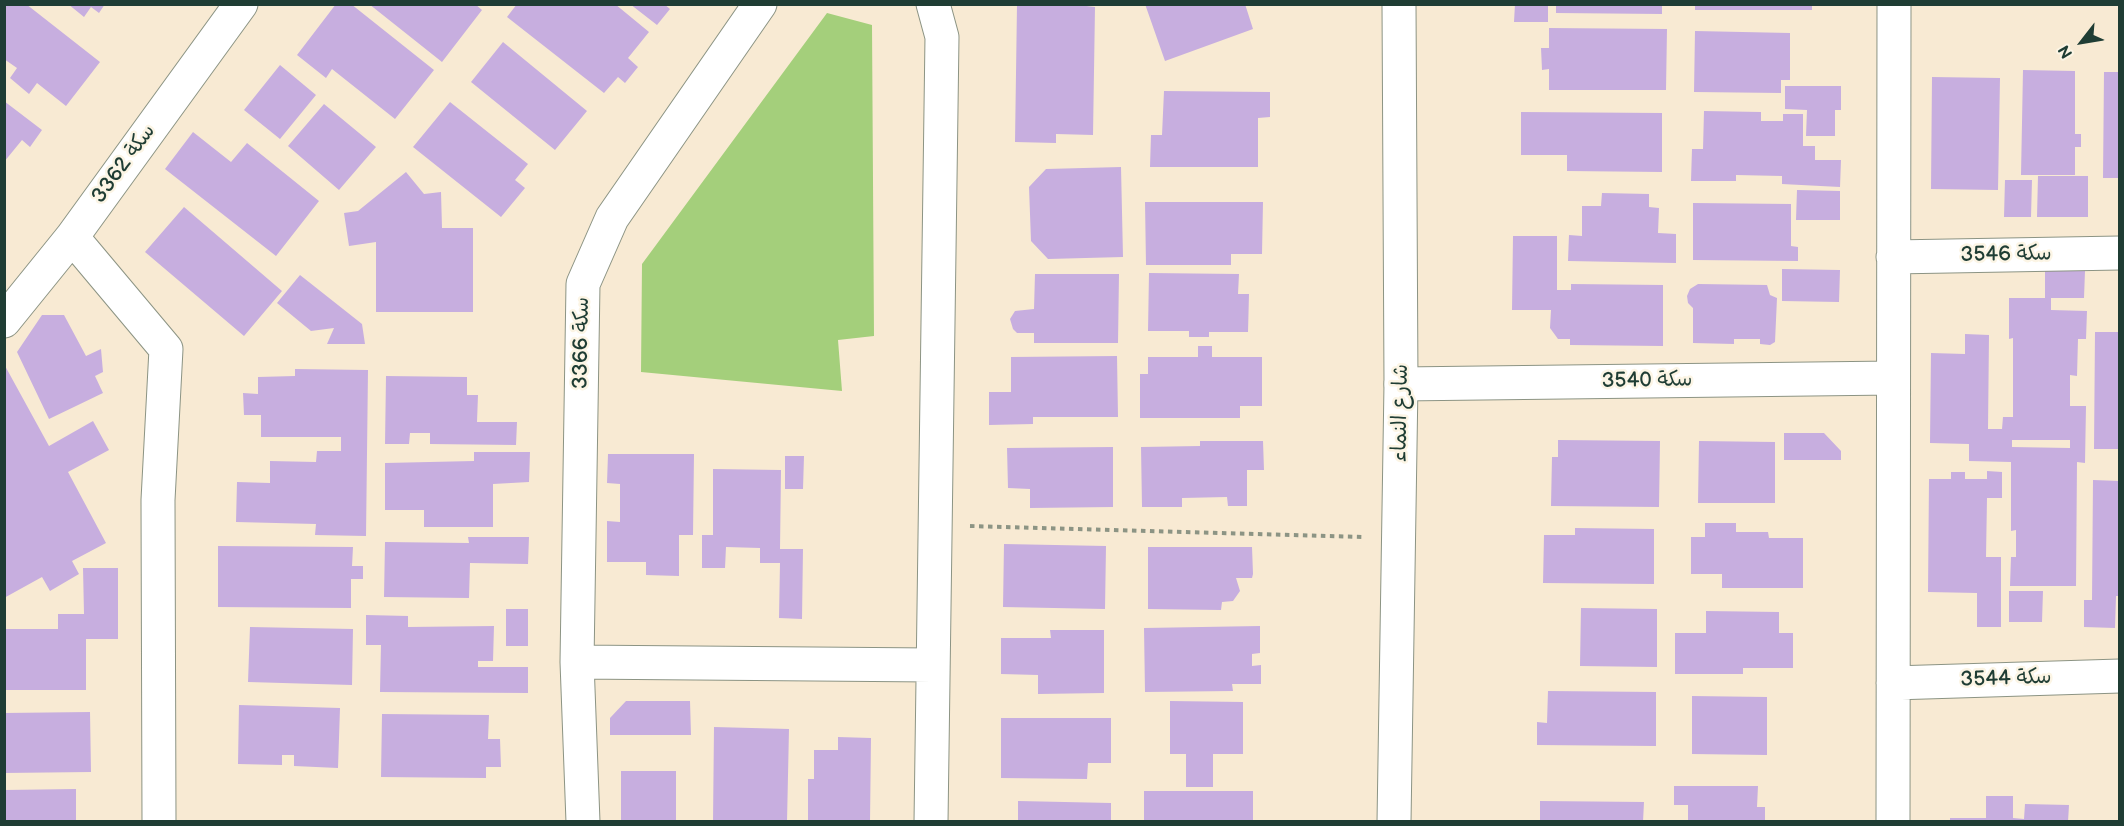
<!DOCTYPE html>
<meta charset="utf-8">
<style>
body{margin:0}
#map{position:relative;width:2124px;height:826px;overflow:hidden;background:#f8ead3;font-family:"Balsamiq Sans",sans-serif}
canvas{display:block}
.frame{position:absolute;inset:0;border:6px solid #1f3d34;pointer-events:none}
.north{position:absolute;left:2052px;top:12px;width:60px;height:60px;-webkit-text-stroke:4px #fcf5e5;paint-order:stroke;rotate:239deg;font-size:16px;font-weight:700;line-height:24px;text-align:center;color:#1f3d34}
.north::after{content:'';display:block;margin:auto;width:21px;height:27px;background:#1f3d34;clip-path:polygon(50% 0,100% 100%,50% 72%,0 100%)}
</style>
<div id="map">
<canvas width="2124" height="826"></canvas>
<div class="frame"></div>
<div class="north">N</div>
</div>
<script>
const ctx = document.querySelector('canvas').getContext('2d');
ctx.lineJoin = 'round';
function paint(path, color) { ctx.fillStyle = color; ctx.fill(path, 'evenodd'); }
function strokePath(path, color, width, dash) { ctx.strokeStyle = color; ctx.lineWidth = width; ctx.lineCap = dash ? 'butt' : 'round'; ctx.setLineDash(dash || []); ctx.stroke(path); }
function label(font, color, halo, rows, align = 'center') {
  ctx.font = font + ' "Balsamiq Sans","Playpen Sans Arabic",sans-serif'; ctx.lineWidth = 5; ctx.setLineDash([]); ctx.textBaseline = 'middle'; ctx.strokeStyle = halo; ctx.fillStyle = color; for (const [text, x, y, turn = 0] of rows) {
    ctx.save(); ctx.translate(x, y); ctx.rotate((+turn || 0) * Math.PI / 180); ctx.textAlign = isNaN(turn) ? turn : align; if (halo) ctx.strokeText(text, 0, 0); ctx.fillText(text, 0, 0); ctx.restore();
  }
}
const green = new Path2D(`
 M827 13 872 25 874 336 838 340 842 391 641 372 642 264Z`);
const building = new Path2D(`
 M4 4H26L100 62 66 106 37 83 29 94 10 78 17 68 4 59Z
 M68 4H105L99 13 91 7 84 17Z
 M336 4H351L434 70 395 119 332 69 326 78 297 55Z
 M369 4H475L482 10 442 62Z
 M517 4H615L649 32 628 58 638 67 625 83 618 77 604 93 507 17Z
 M630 4H664L670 9 657 25Z
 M1069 4 1095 7 1093 135 1056 134V143L1015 142 1017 5Z
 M1145 4H1245L1253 29 1165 61Z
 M1515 4H1548V22H1514Z
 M1556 4H1662V14L1556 13Z
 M1695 4H1812V10H1695Z
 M1549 28 1667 29 1666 90H1549V69L1542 70 1541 48H1549Z
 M1695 31 1790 33V80H1781V93L1694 92Z
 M503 42 587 111 555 150 471 82Z
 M280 65 316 95 280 139 244 110Z
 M2023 70 2075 71V134H2081V147H2075V175H2021Z
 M2104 72H2120V178H2103Z
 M1932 77 2000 78 1998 190 1931 189Z
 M1785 86H1841V110H1835V136H1806L1807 110 1785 109Z
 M1164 91 1270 92V117L1258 118V167H1150L1151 135H1162Z
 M4 101 42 130 30 147 22 140 4 162Z
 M450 102 528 164 515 180 525 188 501 217 413 147Z
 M324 104 376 147 339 190 288 146Z
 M1704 111 1761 112V121H1783V114H1803V146H1815V160H1841L1840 187 1782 184V176L1736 175V181H1691L1692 149H1703Z
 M1521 112 1662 113V172L1567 171V155H1521Z
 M193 132 231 162 247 143 319 201 276 256 165 169Z
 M1121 167 1123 257 1048 259 1031 241 1029 187 1046 169Z
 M406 172 424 194 441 192 442 228H473V312H376V242L349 246 344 213 358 211Z
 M2038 176H2088V217H2037Z
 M2005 180H2032L2031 217H2004Z
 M1797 190 1840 191V220H1796Z
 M1602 193 1649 194V207L1659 208 1658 233 1676 234V263L1568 261 1569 235 1582 236V206H1601Z
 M1145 202H1263L1262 254H1231V265H1146Z
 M1693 203 1791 204V246L1798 247V261L1693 260Z
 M184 207 282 291 244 336 145 252Z
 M1513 236H1557V290H1571V284L1663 285V346L1570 345V339H1558L1550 328 1551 310H1512Z
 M1782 269 1840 270 1839 302 1782 301Z
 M2045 271H2085L2084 298H2051V310L2087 311 2086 339H2078L2077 376 2070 375V406H2086L2085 463 2077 462 2076 586H2010L2011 557H2016V530L2011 531V462L1969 461V444L1930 443 1931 353 1965 354V334L1989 335 1988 429H2002L2003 417H2013V338L2009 339V298H2045ZM2012 440H2070V448L2012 447Z
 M1149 273 1239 274 1238 294H1249L1248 332H1209V337H1189V331H1148Z
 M1035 274H1119L1118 343H1034V333H1017L1013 329 1010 319 1015 311 1034 309Z
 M300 275 362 324 365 344H327L334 328 311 331 277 303Z
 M1698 284 1767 285 1770 295 1777 298 1775 342 1770 345 1760 344V339H1734V344L1693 343V308L1688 303 1687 296 1690 289Z
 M42 315H64L86 356 101 349 103 372 95 376 103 393 49 419 17 352Z
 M2095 332H2120V449H2094Z
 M1198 346H1212V357H1262V406H1240V418H1140V374H1148V357H1198Z
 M1117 356 1118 417H1033V424L989 425V392H1011V357Z
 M4 364 49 446 93 421 109 450 68 472 106 543 72 561 79 574 50 591 42 577 4 598Z
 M295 369 368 370 366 536 315 535 316 524 236 522 237 482 270 483V461L316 462 317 451H341V437H261V415H244L243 393 258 394V377L295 376Z
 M386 376 467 377V395H478L477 422H517L516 445 430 444V433H410L409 444H385Z
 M1784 433H1824L1841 451V460H1784Z
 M1558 440 1660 441 1659 507 1551 506 1552 457H1558Z
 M1200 441H1263L1264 470H1247V506H1228L1227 497 1182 498V507H1142L1141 447 1200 446Z
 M1699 441 1775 442V503H1698Z
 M1113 447V507L1030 508V489L1008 488 1007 448Z
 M474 452H530L529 482 493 484V527H424V510H385V463L474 461Z
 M608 454H694L693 535H679V576L646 575V562H607V521L620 522V484L607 483Z
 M785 456H804L803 489H785Z
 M713 469 781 470 780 549H803L802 619 779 618 780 563H760V548L726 547 725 568H702V535H713Z
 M1987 471 2002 472V498H1987L1986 557H2001V627H1977V593L1928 592 1929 479H1951V472H1965V479H1987Z
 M2093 480 2120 481V596H2116L2115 628 2084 627V600H2092Z
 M1705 523H1736V532H1768L1769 538H1803V588H1722V574H1691V537H1705Z
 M1575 528 1654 529V584L1543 583 1544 535H1575Z
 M468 537H529L528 564 470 563 469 598 384 597 385 542 469 543Z
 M1004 544 1106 546 1105 609 1003 607Z
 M218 546 353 547 352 566H363V579H351V608L218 607Z
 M1148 547H1252L1253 574 1252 578H1236L1240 591 1233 601 1222 602 1221 610 1148 609Z
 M83 568H118V639H86V690H4V629H58V614H84Z
 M2009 591H2043L2042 622H2009Z
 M1581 608 1657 609V667L1580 666Z
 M506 609H528V646H506Z
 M1706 611 1779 612V633H1793V668H1743V674H1675V633H1706Z
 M366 615 408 616V627L494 626 493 661H478V667H528V693L380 692 381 645H366Z
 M1260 626V653L1252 654V666L1261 665V684H1232L1233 691 1145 692 1144 628Z
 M250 627 353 629 352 685 248 682Z
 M1050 630H1104V693L1038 694V675L1001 674V638H1051Z
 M1548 691 1656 692V746L1537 745V722L1547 723Z
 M1692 696 1767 697V755L1692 754Z
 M626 701H690L691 735H610V718Z
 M1170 701 1243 702V754H1213V787H1186V754H1170Z
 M239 705 340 708 338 768 294 766V755H282V765L238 764Z
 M90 712 91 772 4 773V713Z
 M382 714 489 715 488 739H500L501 767H486V778L381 777Z
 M1001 718H1111V763H1088L1087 779 1001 778Z
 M714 727 789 729 787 822H713Z
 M838 737 871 738 870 822H808V779H814V750H838Z
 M621 771H676V822H621Z
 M1674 786H1758L1757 807H1765V822H1688V805H1674Z
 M76 789V822H4V790Z
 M1144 791H1253V820L1144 822Z
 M1986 796H2013V818L2024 819 2025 804 2069 805 2068 822H1950V818H1986Z
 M1018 801 1111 803V822H1018Z
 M1540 801 1644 802 1643 822H1540Z`);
const path = new Path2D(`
 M970 526 1365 537`);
const street = new Path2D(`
 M72 237 166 349 158 500 159 822
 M1893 257 2120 253
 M4 321 72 237 241 4
 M1401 384 1893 378
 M577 662 932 665
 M1893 683 2120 676
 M583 822 577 662 583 284 612 218 760 4
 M931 822 942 37 933 4
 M1893 822 1894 4`);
const secondary = new Path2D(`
 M1394 822 1401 384 1399 4`);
const streetNames = [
 ["سكة 3362",124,164,-54],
 ["سكة 3546",2006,255,-1],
 ["سكة 3366",582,343,-89],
 ["سكة 3540",1647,381,-1],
 ["شارع النماء",1401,413,-89],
 ["سكة 3544",2006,679,-2]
];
paint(green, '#a4cf7b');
paint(building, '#c7aedf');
strokePath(street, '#8c9484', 35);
strokePath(secondary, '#8c9484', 35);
strokePath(path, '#8c9484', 4, [4.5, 4.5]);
strokePath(street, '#fff', 33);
strokePath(secondary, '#fff', 33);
label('21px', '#1f3d34', '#fcf5e5', streetNames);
</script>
